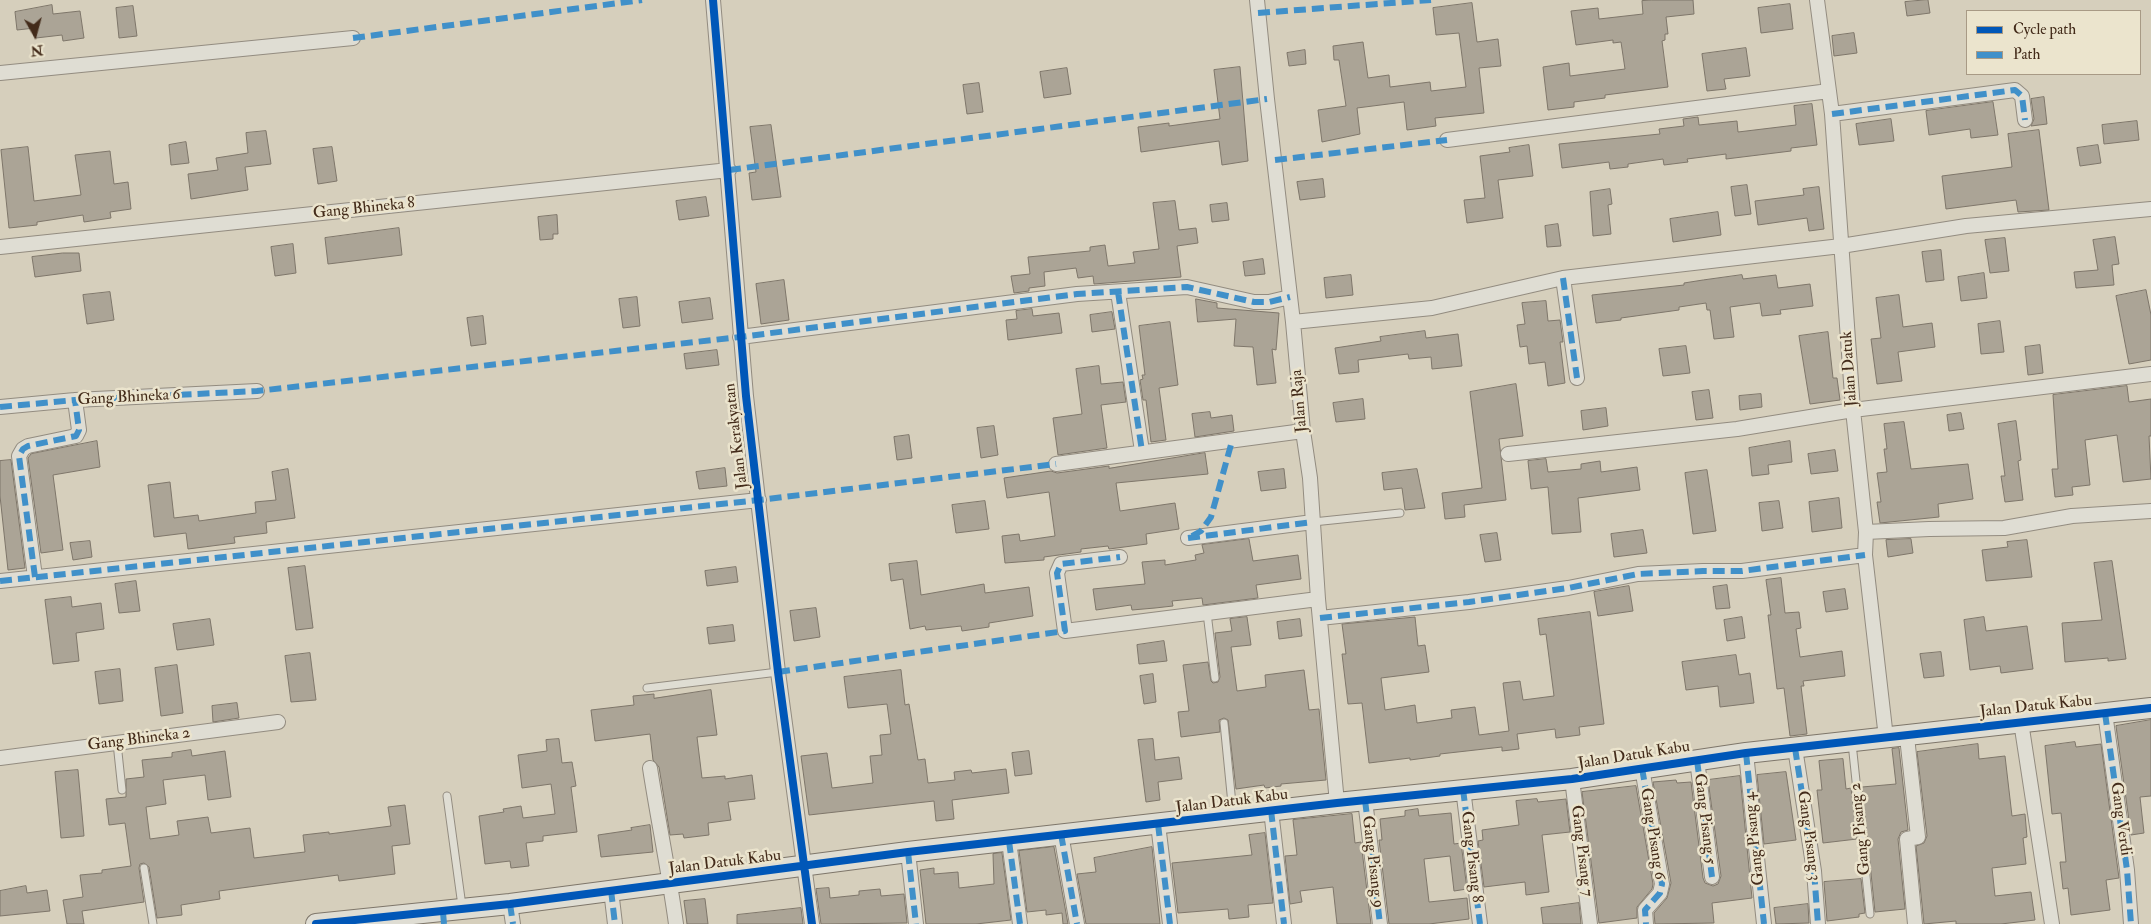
<!DOCTYPE html>
<style>
body{margin:0}
#map{position:relative;width:2151px;height:924px;overflow:hidden;background:#d6cfbc;font-family:"IM FELL Double Pica",serif}
canvas{display:block}
.legend{position:absolute;left:1966px;top:10px;width:175px;height:65px;box-sizing:border-box;background:#ebe4cd;border:1px solid #a89a85;margin:0;padding:6px 9px;list-style:none;font-size:15px;color:#432b1a}
.legend li{display:flex;align-items:center;gap:10px;height:25px}
.legend b{width:25px;border:1px solid #a89a85}
.north{position:absolute;left:10px;top:10px;width:50px;height:50px;-webkit-text-stroke:4px #ebe4cd;paint-order:stroke;rotate:173deg;font-size:14px;font-weight:700;line-height:20px;text-align:center;color:#432b1a}
.north::after{content:'';display:block;margin:auto;width:18px;height:22px;background:#432b1a;clip-path:polygon(50% 0,100% 100%,50% 72%,0 100%)}
</style>
<div id="map">
<canvas width="2151" height="924"></canvas>
<ul class="legend">
<li><b style="height:6px;background:#0057b8"></b>Cycle path</li>
<li><b style="height:6px;background:#4090c9"></b>Path</li>
</ul>
<div class="north">N</div>
</div>
<script>
const ctx = document.querySelector('canvas').getContext('2d');
ctx.lineJoin = 'round';
function paint(path, color) { ctx.fillStyle = color; ctx.fill(path, 'evenodd'); }
function strokePath(path, color, width, dash) { ctx.strokeStyle = color; ctx.lineWidth = width; ctx.lineCap = dash ? 'butt' : 'round'; ctx.setLineDash(dash || []); ctx.stroke(path); }
function label(font, color, halo, rows, align = 'center') {
  ctx.font = font + ' "IM FELL Double Pica",serif'; ctx.lineWidth = 5; ctx.setLineDash([]); ctx.textBaseline = 'middle'; ctx.strokeStyle = halo; ctx.fillStyle = color; for (const [text, x, y, turn = 0] of rows) {
    ctx.save(); ctx.translate(x, y); ctx.rotate((+turn || 0) * Math.PI / 180); ctx.textAlign = isNaN(turn) ? turn : align; if (halo) ctx.strokeText(text, 0, 0); ctx.fillText(text, 0, 0); ctx.restore();
  }
}
const building = new Path2D(`
 M1652 0H1693L1694 14 1666 17 1668 34H1665V40L1662 41 1668 87 1605 95V98L1574 102V107L1548 110 1543 67 1569 63 1570 76 1625 69 1621 42 1613 43V40L1576 45 1571 11 1598 8 1599 19 1643 14 1642 1Z
 M1928 0 1930 13 1907 16 1905 2Z
 M1472 3 1477 42 1498 39 1501 66 1479 68 1484 113 1435 118 1436 126 1407 130 1404 102 1357 108 1360 134 1322 142 1318 110 1346 106 1339 60H1334L1333 46 1363 42 1368 78 1389 75 1390 87 1430 82 1431 91 1466 87 1459 33 1436 35 1433 8Z
 M1790 4 1793 29 1761 33 1758 8Z
 M52 5 53 14 80 11 84 38 63 41 62 35 36 38 35 28 17 30 15 12Z
 M133 6 137 36 119 38 116 8Z
 M1854 33 1857 53 1834 56 1832 36Z
 M1746 48 1750 76 1724 79 1726 89 1707 91 1702 54Z
 M1305 50 1306 64 1289 66 1287 53Z
 M1240 67 1248 161 1222 165 1219 141 1141 152 1138 127 1169 123V126L1220 119 1214 70Z
 M1067 68 1071 94 1044 98 1040 72Z
 M979 83 983 112 967 114 963 85Z
 M2044 97 2047 124 2031 126 2034 119 2031 99Z
 M1993 102 1998 135 1971 138 1970 129 1929 135 1926 111Z
 M1812 104 1817 145 1791 148V151L1726 159V154L1687 159 1688 162 1664 165 1663 159 1628 164V167L1610 169 1609 162 1562 168 1559 144 1660 134 1659 129 1684 126 1683 119 1698 117 1699 125 1737 121 1738 132 1796 125 1794 106Z
 M1891 119 1894 141 1859 145 1856 124Z
 M2137 121 2139 140 2104 144 2102 125Z
 M771 125 781 197 752 200 749 173 756 172 750 127Z
 M2039 130 2049 210 2018 212 2016 200 1946 209 1942 176 2012 167 2008 134Z
 M266 131 271 164 245 167 248 190 191 199 188 174 218 170 216 158 248 153 246 133Z
 M186 142 189 163 171 165 169 145Z
 M1529 145 1533 176 1498 180 1503 218 1467 223 1464 200 1485 198 1480 156 1510 152 1509 148Z
 M2098 145 2101 163 2080 166 2077 148Z
 M28 147 34 201 81 195 75 155 110 151 114 184 128 182 131 209 110 212 111 218 84 222 83 215 37 222V225L9 228 1 150Z
 M332 147 337 181 318 184 313 149Z
 M1323 179 1325 197 1300 200 1297 182Z
 M1747 185 1751 214 1735 216 1731 187Z
 M1819 187 1824 229 1809 231 1807 218 1758 225 1755 201 1804 195 1803 189Z
 M1610 189 1612 204 1608 205 1611 234 1593 236 1590 192Z
 M706 197 709 216 679 220 676 201Z
 M1175 201 1179 230 1196 228 1198 243 1177 246 1181 277 1094 284 1093 276 1078 278 1076 268 1044 272 1045 286 1029 288V291L1014 293 1011 276 1030 274 1028 257 1090 251V247L1105 245 1108 266 1135 263 1133 252 1159 249 1153 203Z
 M1227 203 1229 220 1212 222 1210 205Z
 M1718 212 1721 235 1673 242 1670 219Z
 M557 215 558 234H553V239L540 240 538 217Z
 M1558 224 1561 246 1547 247 1545 226Z
 M399 228 402 255 328 264 325 238Z
 M2115 237 2119 264 2112 265 2114 285 2076 288 2074 272 2098 270 2093 240Z
 M2005 238 2009 271 1990 273 1985 240Z
 M293 244 296 273 275 276 271 247Z
 M1941 250 1944 280 1926 282 1922 252Z
 M63 253H79L81 271 35 277 32 257Z
 M1263 259 1265 274 1245 276 1243 262Z
 M1984 273 1987 298 1961 301 1958 277Z
 M1351 275 1353 295 1326 298 1324 278Z
 M1742 275 1743 279 1776 275 1778 288 1810 284 1813 306 1780 310 1781 314 1762 316 1760 303 1730 307 1734 337 1714 339 1710 310H1707L1706 303 1679 307V310L1621 318V320L1596 323 1592 295 1684 285V283L1703 280Z
 M784 280 789 320 761 324 756 284Z
 M2146 290 2151 315V360L2129 364 2116 296Z
 M110 292 114 320 87 324 83 295Z
 M1899 295 1903 327 1932 323 1935 347 1898 352 1902 381 1877 384 1871 339 1881 338 1876 298Z
 M637 297 640 326 623 328 619 299Z
 M710 298 713 319 682 323 679 302Z
 M1196 299 1217 303V308L1279 313 1276 350 1272 349 1276 383 1257 385 1253 347 1234 346 1236 319 1198 322Z
 M1546 301 1548 321 1560 320 1563 342H1560L1565 383 1548 386 1545 362 1529 364 1527 346 1520 347 1517 325 1525 324 1522 303Z
 M1032 309 1033 316 1059 313 1062 333 1008 340 1006 320 1017 319 1016 311Z
 M1112 312 1115 329 1092 332 1090 315Z
 M483 316 486 344 471 346 467 318Z
 M2000 321 2004 352 1981 354 1978 324Z
 M1170 322 1178 385 1159 388 1166 440 1151 442 1146 400H1143L1140 380 1143 379 1142 375H1145L1139 326Z
 M1425 331 1426 338 1458 334 1462 366 1432 369 1431 357 1409 359 1408 354 1358 360 1359 372 1339 374 1335 348 1381 341 1380 337Z
 M1828 332 1833 378H1837L1840 400 1810 404 1799 336Z
 M2040 345 2043 373 2028 375 2025 347Z
 M1686 346 1690 373 1663 376 1659 349Z
 M717 350 719 365 686 369 684 354Z
 M1099 366 1101 384 1123 382 1126 402 1101 405 1107 448 1058 455 1053 418 1082 414 1076 369Z
 M1516 384 1523 436 1499 439 1506 500 1464 505 1465 517 1445 519 1442 493 1482 488 1470 392Z
 M2127 386 2129 402 2151 399V436H2149L2151 479 2123 482 2117 435 2085 440 2090 485 2072 487 2073 495 2055 497 2052 469H2058L2053 395Z
 M1709 390 1713 418 1696 420 1692 392Z
 M1761 394 1762 407 1740 410 1739 396Z
 M1363 399 1365 419 1336 422 1333 403Z
 M1606 408 1608 426 1583 430 1581 411Z
 M1210 412 1211 418 1232 415 1234 431 1195 437 1192 414Z
 M1961 413 1964 429 1949 431 1947 415Z
 M2016 421 2021 460 2018 461 2023 500 2005 502 2001 476H2005L1998 424Z
 M1904 422 1911 469 1968 464 1973 499 1938 504 1939 517 1880 523 1877 502H1881L1877 473 1887 472 1884 449H1887L1884 424Z
 M994 426 998 455 981 458 977 428Z
 M909 435 912 458 897 460 894 437Z
 M97 441 100 467 53 475 63 550 41 553 28 458 31 454Z
 M1790 441 1792 462 1768 465 1769 474 1752 476 1749 448Z
 M1835 450 1838 471 1811 474 1808 454Z
 M1205 453 1208 474 1116 483 1120 511 1175 503 1179 529 1146 534 1147 544 1109 549 1108 546 1081 549V552L1044 557V560L1005 563 1002 536 1019 534 1020 541 1055 536 1049 492 1007 498 1004 478 1051 471 1057 473 1109 466V468Z
 M1546 459 1548 472 1581 469V464L1600 461 1601 472 1637 467 1640 490 1578 498 1581 532 1552 534 1548 487 1531 489 1528 461Z
 M11 460 25 568 8 570 0 496V461Z
 M725 468 727 486 699 489 696 472Z
 M288 469 295 518 266 522 267 533 234 537 235 543 188 549 186 533 154 537 148 485 170 482 174 518 198 515 199 521 256 513 255 502 276 500 272 472Z
 M1284 469 1286 488 1261 491 1258 472Z
 M1417 469 1425 508 1405 510 1402 488 1384 490 1382 473Z
 M1707 470 1716 531 1693 534 1685 473Z
 M1839 498 1842 528 1812 532 1809 502Z
 M985 501 989 529 956 533 952 505Z
 M1779 501 1783 528 1762 531 1759 503Z
 M1643 530 1647 553 1614 557 1611 534Z
 M1497 533 1501 560 1485 562 1480 535Z
 M1249 539 1253 561 1298 555 1301 579 1256 585 1258 598 1203 605 1202 598 1172 601 1173 606 1155 608 1132 610 1131 605 1096 610 1093 589 1145 584 1142 562 1165 560V565L1196 560 1195 555 1204 553 1202 545Z
 M1911 539 1913 553 1888 557 1886 540Z
 M2027 540 2032 577 1986 581 1982 550 2008 547 2007 542Z
 M90 541 92 557 73 560 70 543Z
 M917 561 921 595 984 584 985 593 1029 587 1033 616 989 623V627L962 631 961 626 926 630 925 626 910 629 903 579 891 581 889 564Z
 M2112 561 2126 659 2108 661V658L2065 662 2062 623 2102 620 2094 563Z
 M305 566 313 628 296 630 288 568Z
 M736 567 738 582 707 586 705 571Z
 M1781 578 1785 613 1799 612 1801 628 1796 629 1800 657 1842 651 1845 676 1803 681 1804 686H1801L1807 734 1790 736 1784 688 1777 689 1768 615H1771L1766 580Z
 M136 581 140 611 119 613 115 584Z
 M1727 585 1730 608 1716 609 1713 587Z
 M1629 586 1633 611 1598 616 1594 592Z
 M1845 589 1848 609 1826 612 1823 592Z
 M71 597 72 607 101 603 104 629 76 633 79 661 53 664 45 600Z
 M816 608 820 637 794 641 790 611Z
 M1590 612 1604 724 1579 727 1580 735 1556 738 1555 729 1517 734 1519 749 1502 751V747L1440 754V756L1410 760V758L1369 763 1362 703 1348 704 1342 654H1346L1342 624 1415 617 1418 646 1425 645 1429 672 1381 678 1385 710 1415 705 1417 723 1452 718 1451 710 1475 707 1479 735 1509 731 1503 683 1520 681 1523 700 1554 696 1546 634 1540 635 1538 619Z
 M1247 617 1251 645 1231 647 1237 691 1266 687 1265 675 1304 670 1309 710 1319 709 1326 780 1281 784V786L1265 788 1264 785 1236 789 1228 720 1224 718 1219 720 1220 732 1181 737 1178 712 1189 711 1183 665 1208 662 1211 681 1213 683 1218 682 1220 677 1215 633 1232 631 1230 619Z
 M1742 617 1745 638 1727 641 1724 620Z
 M1984 617 1986 631 2027 626 2033 669 2001 673 2000 666 1970 670 1964 620Z
 M210 619 214 645 177 650 173 624Z
 M1300 619 1302 636 1279 639 1277 622Z
 M733 625 735 641 709 644 707 628Z
 M1164 641 1167 661 1139 664 1137 645Z
 M1941 652 1944 676 1924 678 1920 654Z
 M310 653 316 700 291 702 285 656Z
 M1736 655 1739 675 1750 673 1754 703 1720 707 1718 686 1686 690 1682 662Z
 M177 665 183 713 161 716 155 668Z
 M120 669 123 701 99 704 95 672Z
 M901 670 905 705 909 704 918 760 925 759 928 783 955 780 954 772 971 770 972 773 1006 769 1009 793 952 800 954 819 936 821 934 801 809 815 801 756 827 753 832 788 873 783 870 756 882 755 880 735 891 734 887 704 848 708 844 677Z
 M1153 674 1156 702 1144 704 1140 676Z
 M711 690 717 735 697 737 702 778 725 776V779L752 775 755 799 728 802 731 820 708 823 709 835 684 838 683 834 670 835 659 767 653 760 650 734 595 741 591 710 634 705 633 696 654 694V698Z
 M237 703 239 718 213 722 212 706Z
 M2151 720V796L2140 797 2144 833 2131 835 2116 726Z
 M559 739 562 763 572 762 576 786 571 787 577 832 543 836V841L526 843 529 866 511 868 510 861 485 864 479 816 504 812 503 809 521 806 523 818 555 814 551 784 522 788 518 755 547 751 546 740Z
 M1153 739 1155 760 1179 757 1182 779 1158 782 1160 800 1146 802 1138 740Z
 M2075 742 2076 747 2101 744 2119 878 2106 880 2110 910 2071 915 2068 888 2063 889 2060 862H2066L2061 813 2052 814 2045 746Z
 M1978 744 1979 759 2005 756 2012 816 2025 814 2027 837 2023 838 2026 864 1992 868 1995 896 2031 892 2035 920 2001 924H1956V921L1924 924 1916 846 1924 843 1927 836 1917 752Z
 M1899 748 1908 830 1901 832 1898 839 1905 909 1875 912 1862 787 1896 784 1892 749Z
 M191 750 192 756 225 751 231 797 208 800 205 775 163 780 166 804 146 807 150 839 179 835 177 821 208 817 211 833 250 828 254 858 305 852 303 835 329 832V834L391 826 388 807 405 805 410 844 392 846 395 874 339 881 338 875 219 891 220 899 181 905 182 915 157 918 149 867 144 863 140 864 139 868 144 902 82 911 84 924H67L63 900 83 897 80 875 102 873V870L131 866 125 823 109 825 106 799 126 797V779L144 777 142 760 172 757V753Z
 M1029 751 1032 774 1015 776 1012 753Z
 M1843 759 1846 789 1851 788 1857 839 1823 843 1817 790H1822L1819 761Z
 M78 770 84 836 61 838 55 772Z
 M1786 772 1796 840 1764 844 1757 775Z
 M1740 776 1752 898 1712 903 1714 923 1655 924 1654 913 1667 898 1671 883 1653 782 1676 780 1677 783 1691 782 1703 878 1705 883 1713 886 1718 884 1721 876 1708 780Z
 M1636 786 1653 884 1652 889 1637 907V918L1599 923 1582 792Z
 M1537 799 1538 802 1566 799 1570 832 1542 835 1549 892 1526 895 1525 882 1484 887 1478 841 1483 840 1482 830 1519 825 1516 801Z
 M1418 809 1419 816 1451 813 1454 844 1461 843 1467 889 1454 891 1450 856 1424 859 1429 902 1467 898 1469 919 1429 924H1389L1379 840H1382L1380 819 1405 816V811Z
 M1352 814 1355 843 1361 842 1371 924H1337L1333 887 1300 891 1302 902 1290 904 1285 856 1297 855 1293 820Z
 M650 825 653 852 601 857 598 835 632 830 631 828Z
 M1265 833 1273 903 1248 905 1249 917 1229 919 1228 909 1178 913 1172 863 1252 855 1249 835Z
 M1054 847 1068 924H1063L1062 913 1046 915V910L1027 912 1019 851Z
 M1152 847 1160 924H1086L1077 874 1096 872 1094 858Z
 M1002 853 1011 920 976 924H926L920 870 934 868V874L958 872 959 888 994 884 993 854Z
 M1861 879 1865 913 1859 914V917L1827 921 1824 882Z
 M26 886 27 893 47 890 50 911 0 916V891Z
 M829 888 830 898 859 895V891L880 889 881 896 904 894 907 923 821 924 816 889Z
 M705 899 708 924H687L684 901Z
 M1579 903 1581 924H1543L1541 908Z
 M1808 904 1809 923 1776 924 1774 908Z
 M801 908 803 924H737V915Z`);
const lane = new Path2D(`
 M1313 522 1400 513
 M1207 613 1215 678
 M647 688 778 672
 M1224 723 1233 814
 M117 743 122 790
 M1852 743 1870 914
 M447 796 462 906
 M144 868 153 924`);
const street = new Path2D(`
 M713 0 746 396 778 672 812 924
 M1257 0 1267 99 1293 322 1303 431 1310 478 1318 599 1337 803
 M1817 0 1832 114 1853 410 1866 532 1865 555 1886 738
 M0 73 353 38
 M1832 114 2015 90 2022 96 2025 120
 M1447 140 1829 91
 M0 247 729 170
 M1563 278 1577 378
 M1118 292 1142 451
 M1293 322 1432 308 1563 278 1841 246 1966 226 2151 209
 M740 337 1077 294 1187 287 1254 302H1269L1290 297
 M0 407 75 400 257 391
 M1508 454 1737 429 1853 410 2151 374
 M1056 464 1303 431
 M1866 532 1929 529 2004 528 2072 516 2151 511
 M1188 538 1313 522
 M1120 557 1061 564 1057 573 1065 631 1318 599
 M35 577 19 456 23 449 28 446 76 436 79 430 75 400
 M0 581 759 500
 M1320 618 1469 602 1568 588 1638 574 1703 571H1742L1865 555
 M2105 713 2127 870 2131 924
 M2021 722 2052 924
 M1907 737 1918 837 1907 839 1915 924
 M1795 748 1814 871 1818 924
 M1746 753 1764 924
 M0 758 278 722
 M1697 760 1712 877
 M650 768C658 820 669 872 676 924
 M1642 768 1662 884 1660 893 1645 910 1646 924
 M1572 779 1590 924
 M1463 789 1480 924
 M1365 800 1380 924
 M1271 810 1284 924
 M1158 824 1170 924
 M1061 834 1077 924
 M1009 841 1020 924
 M908 852 916 924
 M611 890 615 924
 M510 904 513 924`);
const secondary = new Path2D(`
 M316 924 510 904 908 852 1337 803 1572 779 1746 753 2151 708`);
const quiet = new Path2D(`
 M1258 13 1431 0
 M353 38 642 0
 M1832 114 2015 90 2022 96 2025 120
 M1275 160 1447 140
 M729 170 1267 99
 M1563 278 1577 378
 M1118 292 1142 451
 M0 407 75 400 257 391 740 337 1077 294 1187 287 1254 302H1269L1290 297
 M1192 536 1201 531 1211 517 1232 441
 M1188 538 1313 522
 M35 577 19 456 23 449 28 446 76 436 79 430 75 400
 M0 581 759 500 1056 464
 M1320 618 1469 602 1568 588 1638 574 1703 571H1742L1865 555
 M778 672 1065 631 1057 573 1061 564 1120 557
 M2105 713 2127 870 2131 924
 M1795 748 1814 871 1818 924
 M1746 753 1764 924
 M1697 760 1712 877
 M1642 768 1662 884 1660 893 1645 910 1646 924
 M1463 789 1480 924
 M1365 800 1380 924
 M1271 810 1284 924
 M1158 824 1170 924
 M1061 834 1077 924
 M1009 841 1020 924
 M908 852 916 924
 M611 890 615 924
 M510 904 513 924
 M443 912 444 924`);
const cycleway = new Path2D(`
 M713 0 746 396 778 672 812 924
 M316 924 510 904 908 852 1337 803 1572 779 1746 753 2151 708`);
const streetNames = [
 ["Gang Bhineka 8",364,209,-6],
 ["Jalan Datuk",1850,369,-94],
 ["Gang Bhineka 6",129,398,-3],
 ["Jalan Raja",1300,401,-95],
 ["Jalan Kerakyatan",737,436,-97],
 ["Jalan Datuk Kabu",2036,707,-6],
 ["Gang Bhineka 2",139,740,-7],
 ["Jalan Datuk Kabu",1634,756,-9],
 ["Jalan Datuk Kabu",1232,802,-7],
 ["Gang Pisang 5",1704,819,83],
 ["Gang Verdi",2120,819,82],
 ["Gang Pisang 2",1861,829,-96],
 ["Gang Pisang 6",1652,834,81],
 ["Gang Pisang 3",1808,836,82],
 ["Gang Pisang 4",1755,839,-96],
 ["Gang Pisang 7",1581,851,83],
 ["Gang Pisang 8",1471,857,83],
 ["Gang Pisang 9",1372,862,83],
 ["Jalan Datuk Kabu",725,863,-7]
];
paint(building, '#aba496');
strokePath(building, '#7e766a', 1);
strokePath(lane, '#938c80', 9);
strokePath(street, '#938c80', 16);
strokePath(secondary, '#7e766a', 22);
strokePath(lane, '#dfddd3', 7);
strokePath(street, '#dfddd3', 14);
strokePath(secondary, '#dfddd3', 20);
strokePath(quiet, '#4090c9', 6, [12, 6]);
strokePath(cycleway, '#0057b8', 8);
label('16px', '#432b1a', '#ebe4cd', streetNames);
</script>
